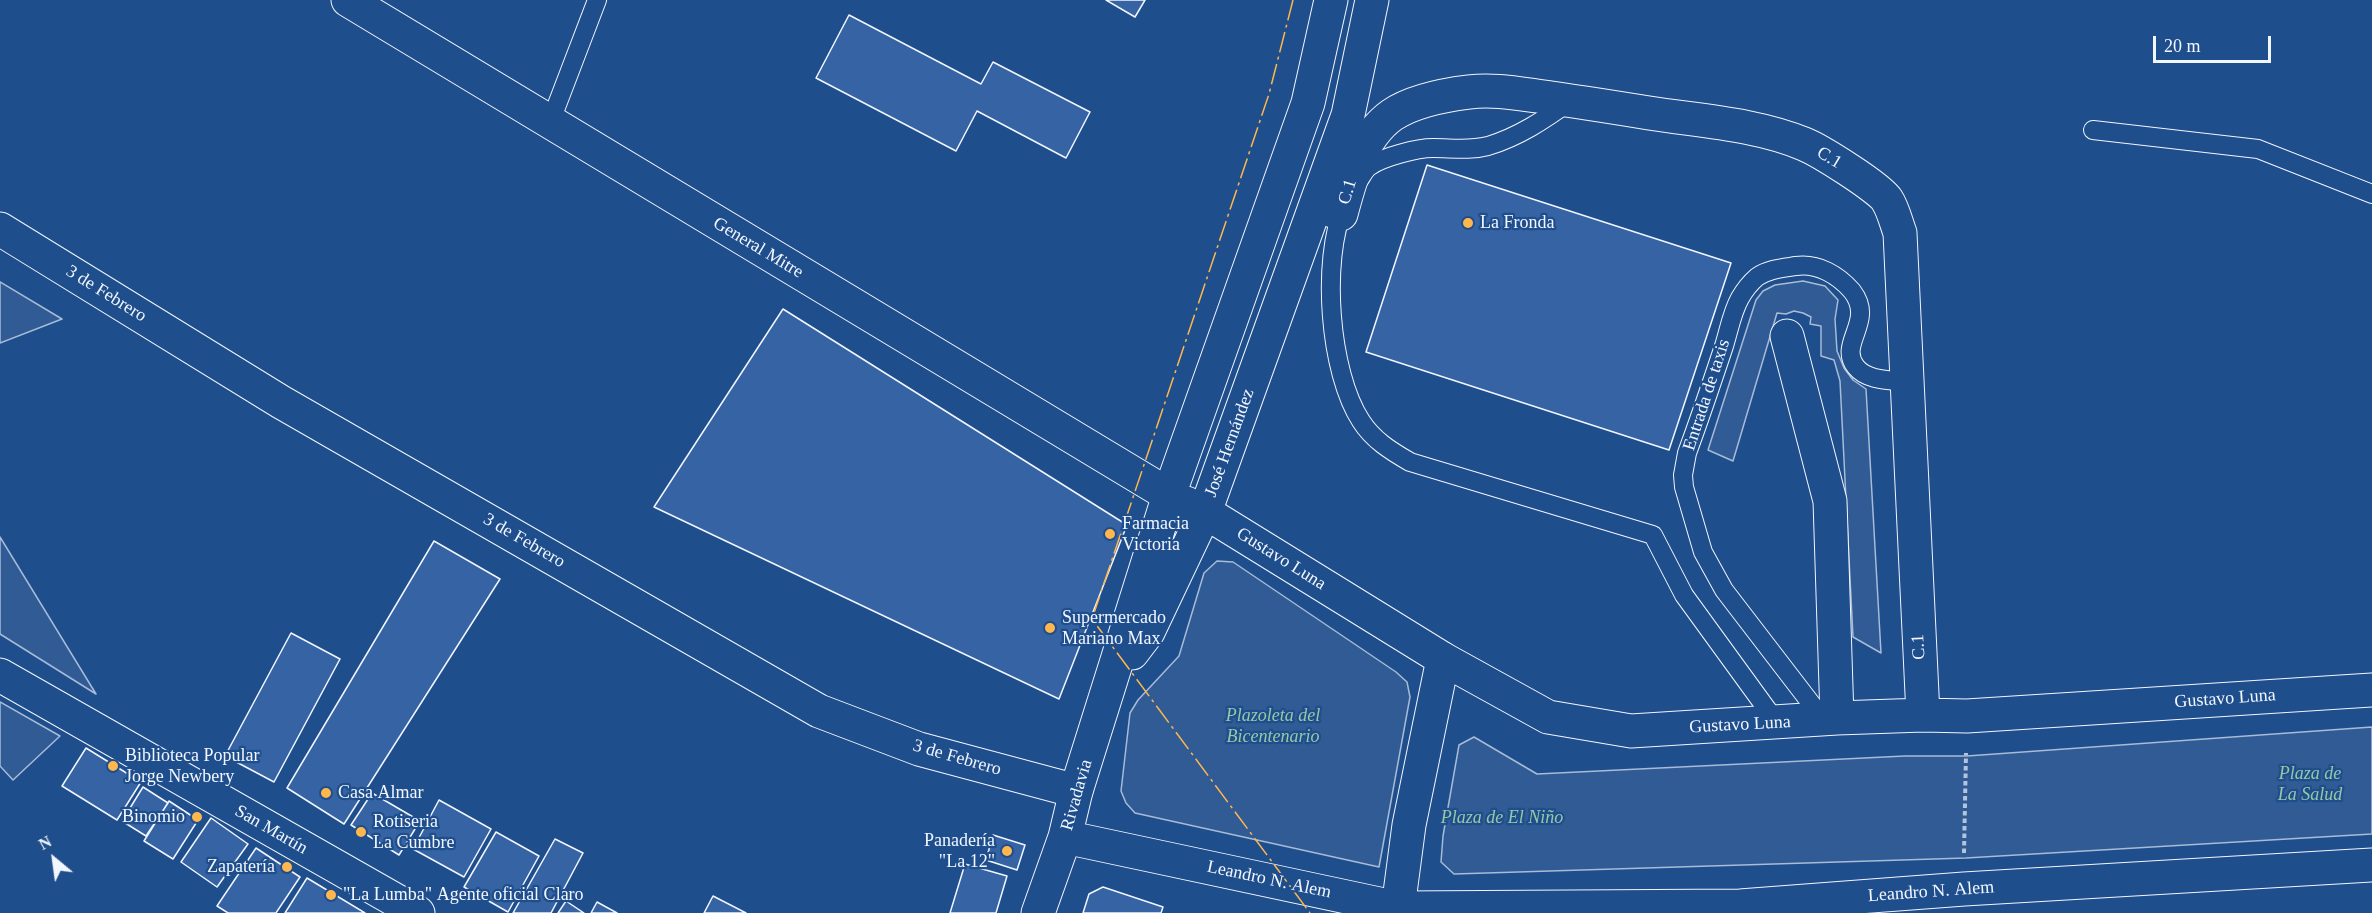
<!DOCTYPE html>
<meta charset="utf-8">
<style>
body{margin:0}
#map{position:relative;width:2372px;height:913px;overflow:hidden;background:#1f4e8c;font-family:Georgia,serif}
canvas{display:block}
.north{position:absolute;left:24px;top:829px;width:60px;height:60px;-webkit-text-stroke:4px #1f4e8c;paint-order:stroke;rotate:331deg;font-size:16px;font-weight:700;line-height:24px;text-align:center;color:#f2f6ff}
.north::after{content:'';display:block;margin:auto;width:21px;height:27px;background:#f2f6ff;clip-path:polygon(50% 0,100% 100%,50% 72%,0 100%)}
.scale{position:absolute;left:2153px;top:36px;width:118px;height:27px;box-sizing:border-box;border:3px solid #f2f6ff;border-top:0;padding-left:8px;font-size:18px;line-height:21px;white-space:nowrap;color:#f2f6ff;-webkit-text-stroke:4px #1f4e8c;paint-order:stroke}
</style>
<div id="map">
<canvas width="2372" height="913"></canvas>
<div class="north">N</div>
<div class="scale">20 m</div>
</div>
<script>
const ctx = document.querySelector('canvas').getContext('2d');
ctx.lineJoin = 'round';
function paint(path, color) { ctx.fillStyle = color; ctx.fill(path, 'evenodd'); }
function strokePath(path, color, width, dash) { ctx.strokeStyle = color; ctx.lineWidth = width; ctx.lineCap = dash ? 'butt' : 'round'; ctx.setLineDash(dash || []); ctx.stroke(path); }
function label(font, color, halo, rows, align = 'center') {
  ctx.font = font + ' Georgia,serif'; ctx.lineWidth = 4.5; ctx.setLineDash([]); ctx.textBaseline = 'middle'; ctx.strokeStyle = halo; ctx.fillStyle = color; for (const [text, x, y, turn = 0] of rows) {
    ctx.save(); ctx.translate(x, y); ctx.rotate((+turn || 0) * Math.PI / 180); ctx.textAlign = isNaN(turn) ? turn : align; if (halo) ctx.strokeText(text, 0, 0); ctx.fillText(text, 0, 0); ctx.restore();
  }
}
const built = new Path2D(`
 M1803 281 1825 286 1838 300 1835 319 1837 351 1844 368 1853 380 1866 389 1881 653 1853 637 1840 381 1834 360 1821 356V326L1810 324 1811 317 1803 313 1794 311 1786 314 1777 313 1733 461 1708 450 1756 300 1763 291 1775 285Z
 M0 282 62 319 0 343Z
 M0 537 96 694 0 634Z
 M1217 561 1233 562 1396 672 1407 682 1410 697 1379 867 1135 813 1126 803 1121 791 1130 713 1138 700 1179 656 1204 573Z
 M0 702 60 736 13 780 0 766Z
 M2372 727V834L1966 858 1454 874 1441 862 1443 836 1459 745 1474 737 1537 774 1905 756H1967Z`);
const building = new Path2D(`
 M1106 0H1145L1135 17Z
 M849 15 981 84 993 62 1090 112 1066 158 977 111 956 151 816 78Z
 M1427 165 1731 263 1669 450 1366 352Z
 M783 309 1127 525 1059 699 654 507Z
 M434 541 500 579 344 824 287 788Z
 M291 633 340 659 274 782 225 756Z
 M86 748 141 782 117 820 62 786Z
 M143 787 168 803 146 836 122 821Z
 M372 793 420 821 399 855 351 825Z
 M439 800 491 829 464 877 413 849Z
 M169 801 198 820 173 859 144 841Z
 M211 818 248 844 217 887 181 862Z
 M496 832 539 856 508 912 464 887Z
 M993 835 1025 845 1017 870 986 860Z
 M555 839 583 853 551 913H513Z
 M256 848 300 877 276 913H228L217 906Z
 M965 864 1007 876 996 913H950Z
 M307 878 365 913H285Z
 M1103 887 1163 907 1161 913H1083L1089 894Z
 M713 896 746 913H704Z
 M566 901 584 913H558Z
 M597 902 617 913H591Z`);
const path = new Path2D(`
 M1964 853 1966 753`);
const lane = new Path2D(`
 M550 123 597 0
 M2093 130 2258 149 2372 194
 M1359 180C1362 176 1365 169 1370 166 1383 157 1417 148 1433 148 1452 148 1469 151 1488 146 1518 137 1544 120 1570 101
 M1344 207C1321 260 1329 372 1361 421 1373 440 1391 451 1410 462L1653 535 1684 595 1777 723
 M1823 719 1724 590 1703 552 1684 487 1683 475 1687 453C1700 418 1712 382 1724 346 1729 330 1732 312 1740 298 1744 291 1750 283 1757 277 1768 269 1783 268 1796 266 1818 263 1838 275 1852 291 1876 322 1837 343 1856 367 1867 381 1891 380 1907 382`);
const street = new Path2D(`
 M348 0 1169 495
 M1316 205 1341 214C1350 180 1361 137 1392 115 1413 101 1444 95 1469 92 1491 89 1515 93 1537 96 1574 101 1612 107 1649 113 1700 121 1756 124 1804 144 1819 150 1880 188 1887 200 1893 209 1896 222 1900 233L1923 715
 M0 229 281 402 819 711 919 749 1076 791
 M1787 336 1830 501 1837 718
 M1443 659 1548 717 1631 731 1837 718 1923 715 1967 716 2372 690
 M0 675 418 913`);
const secondary = new Path2D(`
 M1186 503 1205 512 1443 659 1409 825 1398 908 1400 913
 M1132 653 1148 632 1205 512 1348 115 1372 0
 M1065 837 1398 908 1740 906 1964 889 2372 865
 M1038 913 1065 837 1076 791 1169 495 1308 103 1331 0`);
const power = new Path2D(`
 M1293 0 1269 94 1092 619 1310 913`);
const markers = [
 [1468,223,6,"#ffb74d"],
 [1110,534,6,"#ffb74d"],
 [1050,628,6,"#ffb74d"],
 [113,766,6,"#ffb74d"],
 [326,793,6,"#ffb74d"],
 [197,817,6,"#ffb74d"],
 [361,832,6,"#ffb74d"],
 [1007,851,6,"#ffb74d"],
 [287,867,6,"#ffb74d"],
 [331,895,6,"#ffb74d"]
];
const streetNames = [
 ["C.1",1829,158,31],
 ["C.1",1348,192,-73],
 ["General Mitre",758,248,31],
 ["3 de Febrero",106,294,32],
 ["Entrada de taxis",1707,395,-72],
 ["José Hernández",1230,443,-70],
 ["3 de Febrero",524,541,30],
 ["Gustavo Luna",1281,559,32],
 ["C.1",1919,647,-93],
 ["Gustavo Luna",2225,699,-4],
 ["Gustavo Luna",1740,725,-3],
 ["3 de Febrero",957,758,16],
 ["Rivadavia",1077,795,-74],
 ["San Martín",271,830,30],
 ["Leandro N. Alem",1269,880,12],
 ["Leandro N. Alem",1931,892,-4]
];
const poiNames = [
 ["La Fronda",1480,223],
 ["Farmacia",1122,524],
 ["Victoria",1122,545],
 ["Supermercado",1062,618],
 ["Mariano Max",1062,639],
 ["Biblioteca Popular",125,756],
 ["Jorge Newbery",125,777],
 ["Casa Almar",338,793],
 ["Binomio",185,817,"right"],
 ["Rotiseria",373,822],
 ["La Cumbre",373,843],
 ["Panadería",995,841,"right"],
 ["\"La 12\"",995,862,"right"],
 ["Zapatería",275,867,"right"],
 ["\"La Lumba\" Agente oficial Claro",343,895]
];
const parkNames = [
 ["Plazoleta del",1273,716],
 ["Bicentenario",1273,737],
 ["Plaza de",2310,774],
 ["La Salud",2310,795],
 ["Plaza de El Niño",1502,818]
];
paint(built, '#305b95');
strokePath(built, '#a8bbd7', 1.5);
paint(building, '#3563a3');
strokePath(building, '#f2f6ff', 1.5);
strokePath(lane, '#f2f6ff', 20);
strokePath(street, '#f2f6ff', 35);
strokePath(secondary, '#f2f6ff', 35);
strokePath(path, '#b3c4dc', 4, [4.5, 3]);
strokePath(lane, '#1f4e8c', 18);
strokePath(street, '#1f4e8c', 33);
strokePath(secondary, '#1f4e8c', 33);
strokePath(power, '#ffb74d', 1.5, [21, 4.5, 3, 4.5]);
for (const [x, y, r, color] of markers) { const dot = new Path2D(); dot.arc(x, y, r, 0, 2 * Math.PI); ctx.fillStyle = color; ctx.fill(dot); strokePath(dot, '#1f4e8c', 2); }
label('18px', '#f2f6ff', '#1f4e8c', streetNames);
label('18px', '#f2f6ff', '#1f4e8c', poiNames, 'left');
label('italic 18px', '#97c8a6', '#1f4e8c', parkNames);
</script>
